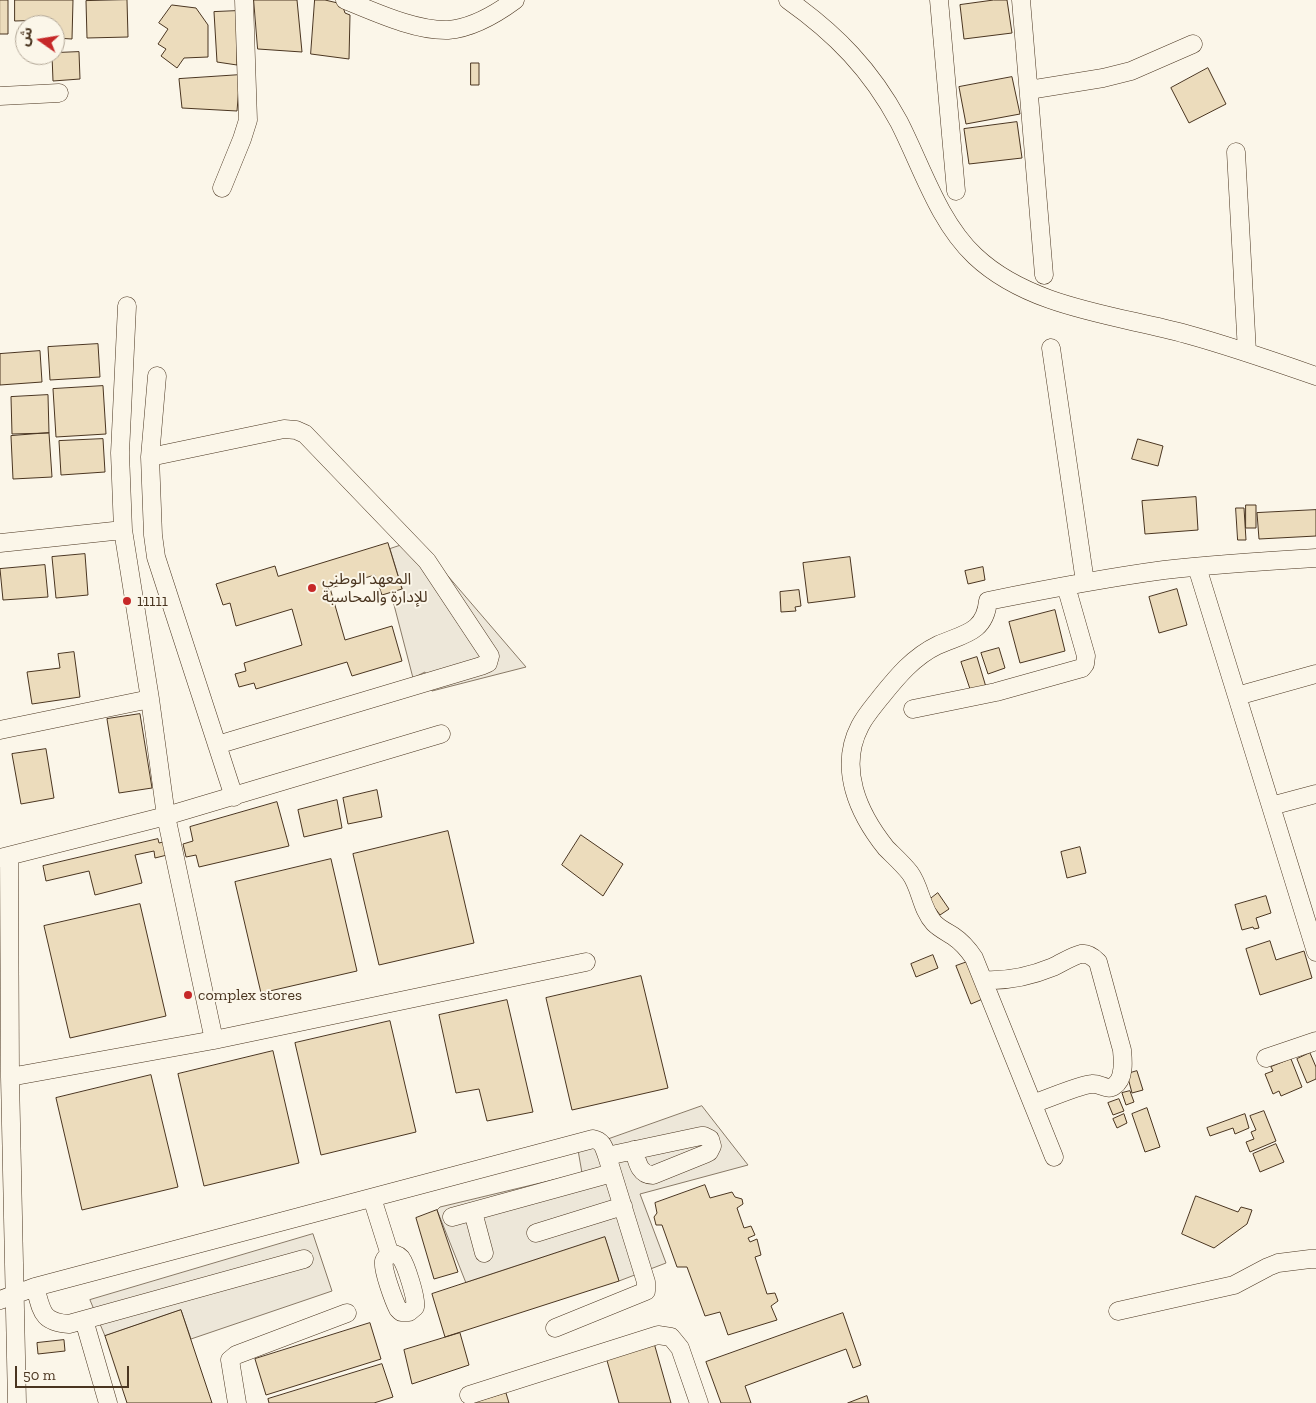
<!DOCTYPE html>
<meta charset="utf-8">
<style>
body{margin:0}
#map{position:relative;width:1316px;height:1403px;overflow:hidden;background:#fbf6e9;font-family:"Zilla Slab","Noto Sans Arabic",serif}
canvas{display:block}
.north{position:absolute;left:15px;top:15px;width:50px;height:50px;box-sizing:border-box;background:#fbf6e9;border:1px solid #b4a999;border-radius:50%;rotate:283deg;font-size:14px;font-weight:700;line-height:20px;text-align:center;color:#4a3520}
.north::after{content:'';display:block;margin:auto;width:18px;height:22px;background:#c62828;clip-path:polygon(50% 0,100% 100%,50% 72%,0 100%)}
.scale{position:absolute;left:15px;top:1366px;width:114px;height:22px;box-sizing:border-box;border:2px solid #4a3520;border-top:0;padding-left:6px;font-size:15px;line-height:18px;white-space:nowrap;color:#4a3520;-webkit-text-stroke:4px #fbf6e9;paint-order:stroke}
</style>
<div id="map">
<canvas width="1316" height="1403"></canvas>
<div class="north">ش</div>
<div class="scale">50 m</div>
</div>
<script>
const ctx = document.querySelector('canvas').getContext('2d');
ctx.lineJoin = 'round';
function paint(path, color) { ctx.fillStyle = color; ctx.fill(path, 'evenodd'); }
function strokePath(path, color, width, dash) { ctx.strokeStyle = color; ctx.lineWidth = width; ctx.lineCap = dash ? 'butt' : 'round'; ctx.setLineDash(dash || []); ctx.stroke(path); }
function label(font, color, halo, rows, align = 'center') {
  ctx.font = font + ' "Zilla Slab","Noto Sans Arabic",serif'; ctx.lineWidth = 4; ctx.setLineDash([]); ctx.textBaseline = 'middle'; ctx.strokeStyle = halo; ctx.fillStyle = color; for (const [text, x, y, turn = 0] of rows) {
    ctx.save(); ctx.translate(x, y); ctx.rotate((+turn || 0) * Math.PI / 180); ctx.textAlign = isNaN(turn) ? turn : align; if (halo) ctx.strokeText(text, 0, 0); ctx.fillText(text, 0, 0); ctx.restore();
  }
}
const parking = new Path2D(`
 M417 540 526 667 432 691 425 672 413 678 393 601 405 598 390 549Z
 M702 1106 748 1165 640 1194 666 1263 619 1281 605 1238 466 1283 437 1210 440 1207 582 1173 578 1150Z
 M313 1234 332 1291 191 1339 181 1310 105 1336 90 1300Z`);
const building = new Path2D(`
 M0 0H8V34H0Z
 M15 0H73L72 39 55 38V25H46V20L15 21Z
 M127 0 128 37 87 38 86 1Z
 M254 0H297L302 52 258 49Z
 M315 0H325L342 4 345 13 350 15 349 59 311 54Z
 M994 0H1007L1012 33 964 39 960 5Z
 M172 5 196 8 208 25V57L184 58 177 68 161 56 166 49 158 44 168 29 159 23Z
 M237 11V65L217 62 214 12Z
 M79 52 80 79 53 81 52 55H55V53Z
 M471 63H479V85H471Z
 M1208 68 1226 104 1189 123 1171 88Z
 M240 75 237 111 182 108 179 79Z
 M1012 77 1020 114 966 124 959 87Z
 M1017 122 1022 158 969 164 964 129Z
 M98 344 100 377 50 380 48 347Z
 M40 351 42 382 0 385V354Z
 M103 386 106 434 56 437 53 389Z
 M48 395 49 433 12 434 11 397Z
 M49 433 52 477 13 479 11 436Z
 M103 439 105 472 61 475 59 441Z
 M1138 439 1163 446 1158 466 1132 459Z
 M1196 497 1198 530 1145 534 1142 501Z
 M1246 505H1256V528H1246Z
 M1236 508H1244L1246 540H1238Z
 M1316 510V536L1259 539 1257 513Z
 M388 543 402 589 382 595 375 575 330 588 345 640 392 626 402 661 352 676 347 662 256 689 254 683 239 687 235 674 246 671 244 663 302 645 292 609 236 626 230 603 223 605 216 584 275 566 278 576Z
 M85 554 88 595 56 598 52 557Z
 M850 557 855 597 808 603 803 563Z
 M45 565 48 597 3 600 0 569Z
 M983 567 985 580 968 584 965 571Z
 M1177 589 1187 625 1159 633 1149 597Z
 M799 590 801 606 795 607 796 611 781 612 780 592Z
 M1055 610 1065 651 1020 663 1009 622Z
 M999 648 1005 668 988 674 981 653Z
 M74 652 80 697 32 704 27 672 60 668 58 654Z
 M977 657 986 687 971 692 961 662Z
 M140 714 152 788 119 793 107 719Z
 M46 749 54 798 21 804 12 754Z
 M377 790 382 817 348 824 343 798Z
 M337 800 342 828 304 837 298 810Z
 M277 802 289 846 199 867 196 855 186 857 183 844 193 841 190 827Z
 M448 831 474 943 379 965 353 854Z
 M581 835 623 864 603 896 562 865Z
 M158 839 159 843 167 841 171 854 155 858 154 851 135 855 142 883 95 895 89 871 46 881 43 866Z
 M1080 847 1086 873 1067 878 1061 852Z
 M331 859 357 971 261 993 235 882Z
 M938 893 949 909 940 915 929 900Z
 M1266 896 1271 913 1256 918 1259 928 1254 929 1253 927 1242 930 1235 905Z
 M140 904 166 1016 70 1038 44 926Z
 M1270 941 1276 960 1304 951 1312 978 1260 995 1246 949Z
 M933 955 938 968 916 977 911 964Z
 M970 961 985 998 971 1004 956 966Z
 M641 976 668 1088 572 1110 546 998Z
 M507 1000 533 1112 487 1121 479 1089 456 1093 439 1015Z
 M390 1021 416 1132 321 1155 295 1043Z
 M273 1051 299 1163 204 1186 178 1074Z
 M1310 1053 1316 1067V1079L1307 1083 1297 1059Z
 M1291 1059 1302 1087 1281 1096 1279 1091 1273 1094 1265 1074 1273 1071 1271 1067Z
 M1137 1071 1143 1090 1132 1093 1127 1074Z
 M151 1075 178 1187 82 1210 56 1098Z
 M1130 1091 1134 1102 1126 1105 1122 1093Z
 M1119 1099 1124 1111 1113 1115 1108 1103Z
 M1147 1108 1160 1147 1145 1152 1132 1114Z
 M1264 1111 1276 1141 1250 1152 1246 1142 1254 1139 1251 1132 1256 1130 1250 1116Z
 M1124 1114 1127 1123 1117 1128 1113 1119Z
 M1245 1114 1249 1128 1235 1134 1233 1128 1210 1136 1207 1128Z
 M1276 1144 1284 1162 1260 1172 1253 1154Z
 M705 1185 710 1198 732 1192 735 1197 742 1199 743 1204 737 1208 744 1228 751 1226 755 1235 748 1238 750 1242 757 1239 761 1255 755 1257 767 1294 775 1293 778 1301 771 1306 777 1320 728 1335 720 1312 705 1316 687 1267H677L662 1225H656L654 1217 657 1213 655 1203Z
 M1196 1196 1238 1212 1241 1207 1252 1210 1247 1224 1214 1248 1182 1234Z
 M437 1210 458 1272 434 1279 416 1218Z
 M605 1237 619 1281 445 1337 432 1294Z
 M181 1310 212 1403H127L105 1336Z
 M843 1313 861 1365 853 1368 846 1349 745 1386 751 1403H721L706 1362Z
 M370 1323 381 1359 266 1395 255 1359Z
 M460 1333 469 1365 412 1384 404 1350Z
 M64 1340 65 1351 38 1354 37 1343Z
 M654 1343 671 1403H619L606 1357Z
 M382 1364 393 1397 374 1403H269L268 1399Z
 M506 1393 509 1403H472Z
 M867 1396 869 1403H848Z`);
const minor = new Path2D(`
 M345 0C375 12 415 31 448 30 473 28 496 14 515 0
 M788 0C836 34 871 70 899 122 922 167 938 221 975 256 1030 308 1117 315 1186 334 1230 346 1273 361 1316 376
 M939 0 956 191
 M1021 0 1044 275
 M1029 90 1103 78 1131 71 1193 44
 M0 96 59 93
 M1236 152 1247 352
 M222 188 242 139 248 120 244 0
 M127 306 120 453 123 530 150 699 166 816 214 1040
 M1051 348 1085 582
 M157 376 150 457 153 535 156 557 234 797
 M150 457 284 429 296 430 305 434 427 561 490 656 488 663 481 666 217 745
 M0 543 123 530
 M1197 567 1316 952
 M1237 696 1316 674
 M913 709 996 692 1082 668 1085 664 1086 656 1066 586
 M0 730 150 699
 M1271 806 1316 794
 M9 856 10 1077 17 1403
 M0 858 166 816 441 734
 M985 980C1008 981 1031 976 1053 967 1062 963 1072 956 1081 954 1088 953 1093 957 1098 962L1122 1050C1123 1060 1125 1079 1114 1086 1107 1091 1100 1083 1092 1084 1079 1085 1047 1099 1033 1104
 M1266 1058 1316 1041
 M10 1077 214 1040 586 962
 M607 1156 701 1136H704L710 1139 712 1146 709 1152 705 1154 653 1175C639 1175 637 1161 634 1150
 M1054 1157 974 958C968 949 962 942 953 936 947 932 940 929 934 923 921 909 921 888 910 873 903 864 894 856 886 848 858 813 838 768 860 726 865 716 873 707 880 698 897 677 913 657 938 645 963 634 985 633 988 601 1047 589 1105 578 1164 570 1215 564 1265 561 1316 558
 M372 1198 390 1255
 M473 1212 484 1253
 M452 1217 612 1173
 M536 1233 623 1206
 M394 1254C397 1255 398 1255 401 1258 406 1265 417 1299 415 1307L409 1312H401L398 1309C394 1301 382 1269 384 1261 386 1256 389 1255 394 1254Z
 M35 1287C42 1311 41 1322 69 1324L304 1259
 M0 1300 35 1287 593 1139C603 1141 604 1148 607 1156L646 1282V1291L555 1328
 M1118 1311 1234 1285 1268 1267 1278 1263 1310 1259H1316
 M84 1320 108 1403
 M469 1395 658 1335 671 1337 680 1348 699 1403
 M237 1403 230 1360 236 1355 347 1313`);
const markers = [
 [312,588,5,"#c62828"],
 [127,601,5,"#c62828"],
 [188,995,5,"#c62828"]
];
const poiNames = [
 ["المعهد الوطني",322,579],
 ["للإدارة والمحاسبة",322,597],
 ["11111",137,601],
 ["complex stores",198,995]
];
paint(parking, '#ede7d9');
strokePath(parking, '#887966', 1);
paint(building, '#ecdcbc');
strokePath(building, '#4a3520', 1);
strokePath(minor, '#4a3520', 19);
strokePath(minor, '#fbf6e9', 18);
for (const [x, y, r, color] of markers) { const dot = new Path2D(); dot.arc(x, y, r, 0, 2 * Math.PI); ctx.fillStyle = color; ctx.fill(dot); strokePath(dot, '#fbf6e9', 2); }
label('16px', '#4a3520', '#fbf6e9', poiNames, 'left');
</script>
